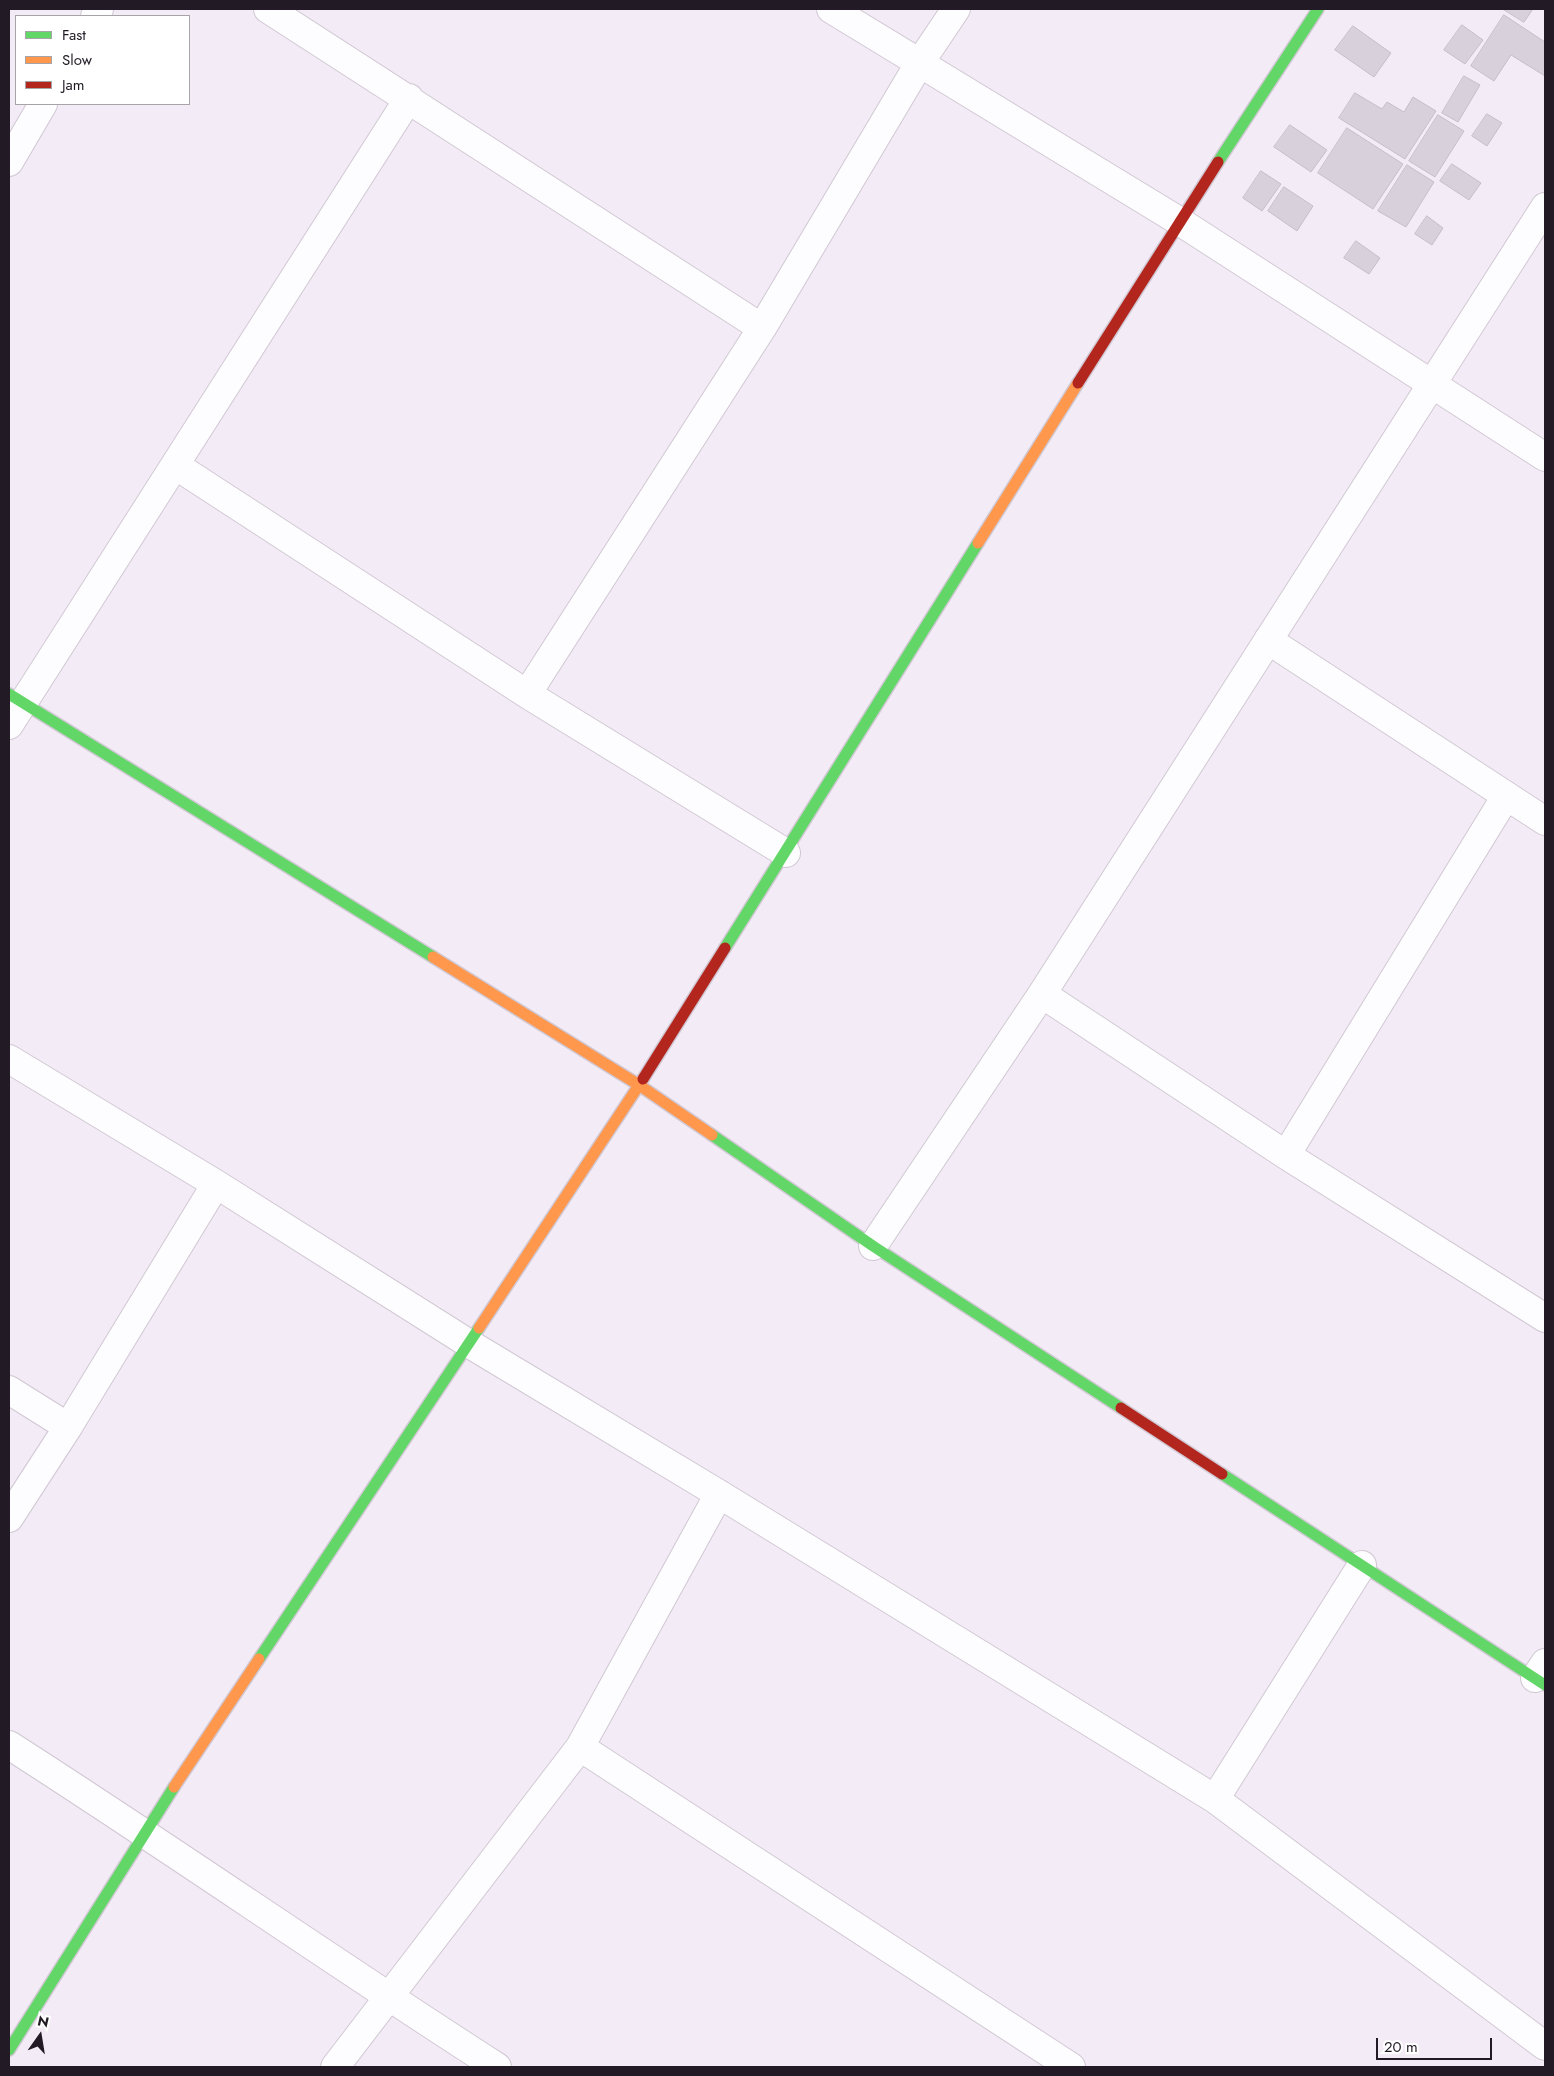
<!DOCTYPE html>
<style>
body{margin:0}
#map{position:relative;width:1554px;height:2076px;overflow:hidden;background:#f3ebf6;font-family:Jost,sans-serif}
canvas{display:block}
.frame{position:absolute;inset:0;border:10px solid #221b25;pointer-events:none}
.legend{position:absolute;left:15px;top:15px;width:175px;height:90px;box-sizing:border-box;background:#fff;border:1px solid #a7a4a8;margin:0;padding:6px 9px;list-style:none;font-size:15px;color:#221b25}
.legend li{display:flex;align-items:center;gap:10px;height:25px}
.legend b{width:25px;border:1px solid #a7a4a8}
.north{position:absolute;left:15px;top:2011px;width:50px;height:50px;-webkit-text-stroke:4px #fff;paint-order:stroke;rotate:13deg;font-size:14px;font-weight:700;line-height:20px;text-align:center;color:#221b25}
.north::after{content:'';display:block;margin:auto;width:18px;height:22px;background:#221b25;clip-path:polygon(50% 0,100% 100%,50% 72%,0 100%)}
.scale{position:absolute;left:1376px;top:2038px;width:116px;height:22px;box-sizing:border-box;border:2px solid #221b25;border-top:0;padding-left:6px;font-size:15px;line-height:18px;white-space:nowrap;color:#221b25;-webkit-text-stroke:4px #fff;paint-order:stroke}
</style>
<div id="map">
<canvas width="1554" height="2076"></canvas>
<div class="frame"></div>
<ul class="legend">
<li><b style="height:6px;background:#63d668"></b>Fast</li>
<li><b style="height:6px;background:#ff974d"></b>Slow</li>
<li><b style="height:6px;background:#b3261e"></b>Jam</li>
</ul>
<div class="north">N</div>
<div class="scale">20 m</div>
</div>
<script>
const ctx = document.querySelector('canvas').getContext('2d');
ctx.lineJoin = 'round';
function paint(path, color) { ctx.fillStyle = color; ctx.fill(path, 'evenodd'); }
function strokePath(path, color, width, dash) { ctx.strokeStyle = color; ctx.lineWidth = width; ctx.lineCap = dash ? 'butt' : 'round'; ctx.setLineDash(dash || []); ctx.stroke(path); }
const building = new Path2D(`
 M1503 9H1533L1524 22Z
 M1504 15 1545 42V76L1511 55 1494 81 1471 66Z
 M1462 25 1483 40 1465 64 1444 50Z
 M1353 26 1391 53 1374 77 1335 50Z
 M1464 76 1480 85 1458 122 1442 113Z
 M1355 93 1382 109 1387 102 1404 112 1413 97 1436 111 1405 159 1339 118Z
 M1487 114 1502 123 1487 146 1472 136Z
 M1438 115 1464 131 1435 177 1409 161Z
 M1290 125 1327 150 1311 172 1274 147Z
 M1347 128 1403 164 1373 209 1318 173Z
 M1452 164 1481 183 1469 200 1440 181Z
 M1407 165 1434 182 1406 227 1378 211Z
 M1261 171 1281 184 1262 211 1243 198Z
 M1284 187 1313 206 1297 231 1268 211Z
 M1427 216 1443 228 1432 245 1415 234Z
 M1356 241 1380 258 1369 274 1344 258Z`);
const street = new Path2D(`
 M268 9 762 328
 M831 9 1179 221 1545 457
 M95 16 99 9
 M9 162 43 104
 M175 465 527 694 786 853
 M1268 640 1545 821
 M527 694 762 328 919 64 956 9
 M9 725 409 98
 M1042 994 1286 1155 1545 1318
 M9 1059 216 1184 468 1343 719 1494 1215 1799 1545 2046
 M1286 1155 1506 796
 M873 1246 1042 994 1545 207
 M9 1390 68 1427
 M9 1518 68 1427 216 1184
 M1535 1678 1545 1663
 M9 1745C173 1850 333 1962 497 2067
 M580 1747 1071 2067
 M1215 1799 1362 1565
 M335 2067 580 1747 719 1494`);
const fast = new Path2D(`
 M1218 162 1318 9
 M9 694 433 957
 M725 948 978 543
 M712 1135 873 1246 1121 1408
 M1222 1474 1545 1685
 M259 1659 479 1328
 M9 2050 174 1787`);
const slow = new Path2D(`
 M978 543 1078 383
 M433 957 639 1085 712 1135
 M479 1328 643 1079
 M174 1787 259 1659`);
const jam = new Path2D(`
 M1078 383 1218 162
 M643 1079 725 948
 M1121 1408 1222 1474`);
paint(building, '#d8d1db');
strokePath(building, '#c5bec8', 1);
strokePath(street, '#d0c8d3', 30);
strokePath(fast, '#d0c8d3', 14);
strokePath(slow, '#d0c8d3', 14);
strokePath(jam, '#d0c8d3', 14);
strokePath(street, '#fdfcfe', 28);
strokePath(fast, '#63d668', 11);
strokePath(slow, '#ff974d', 11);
strokePath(jam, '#b3261e', 11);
</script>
